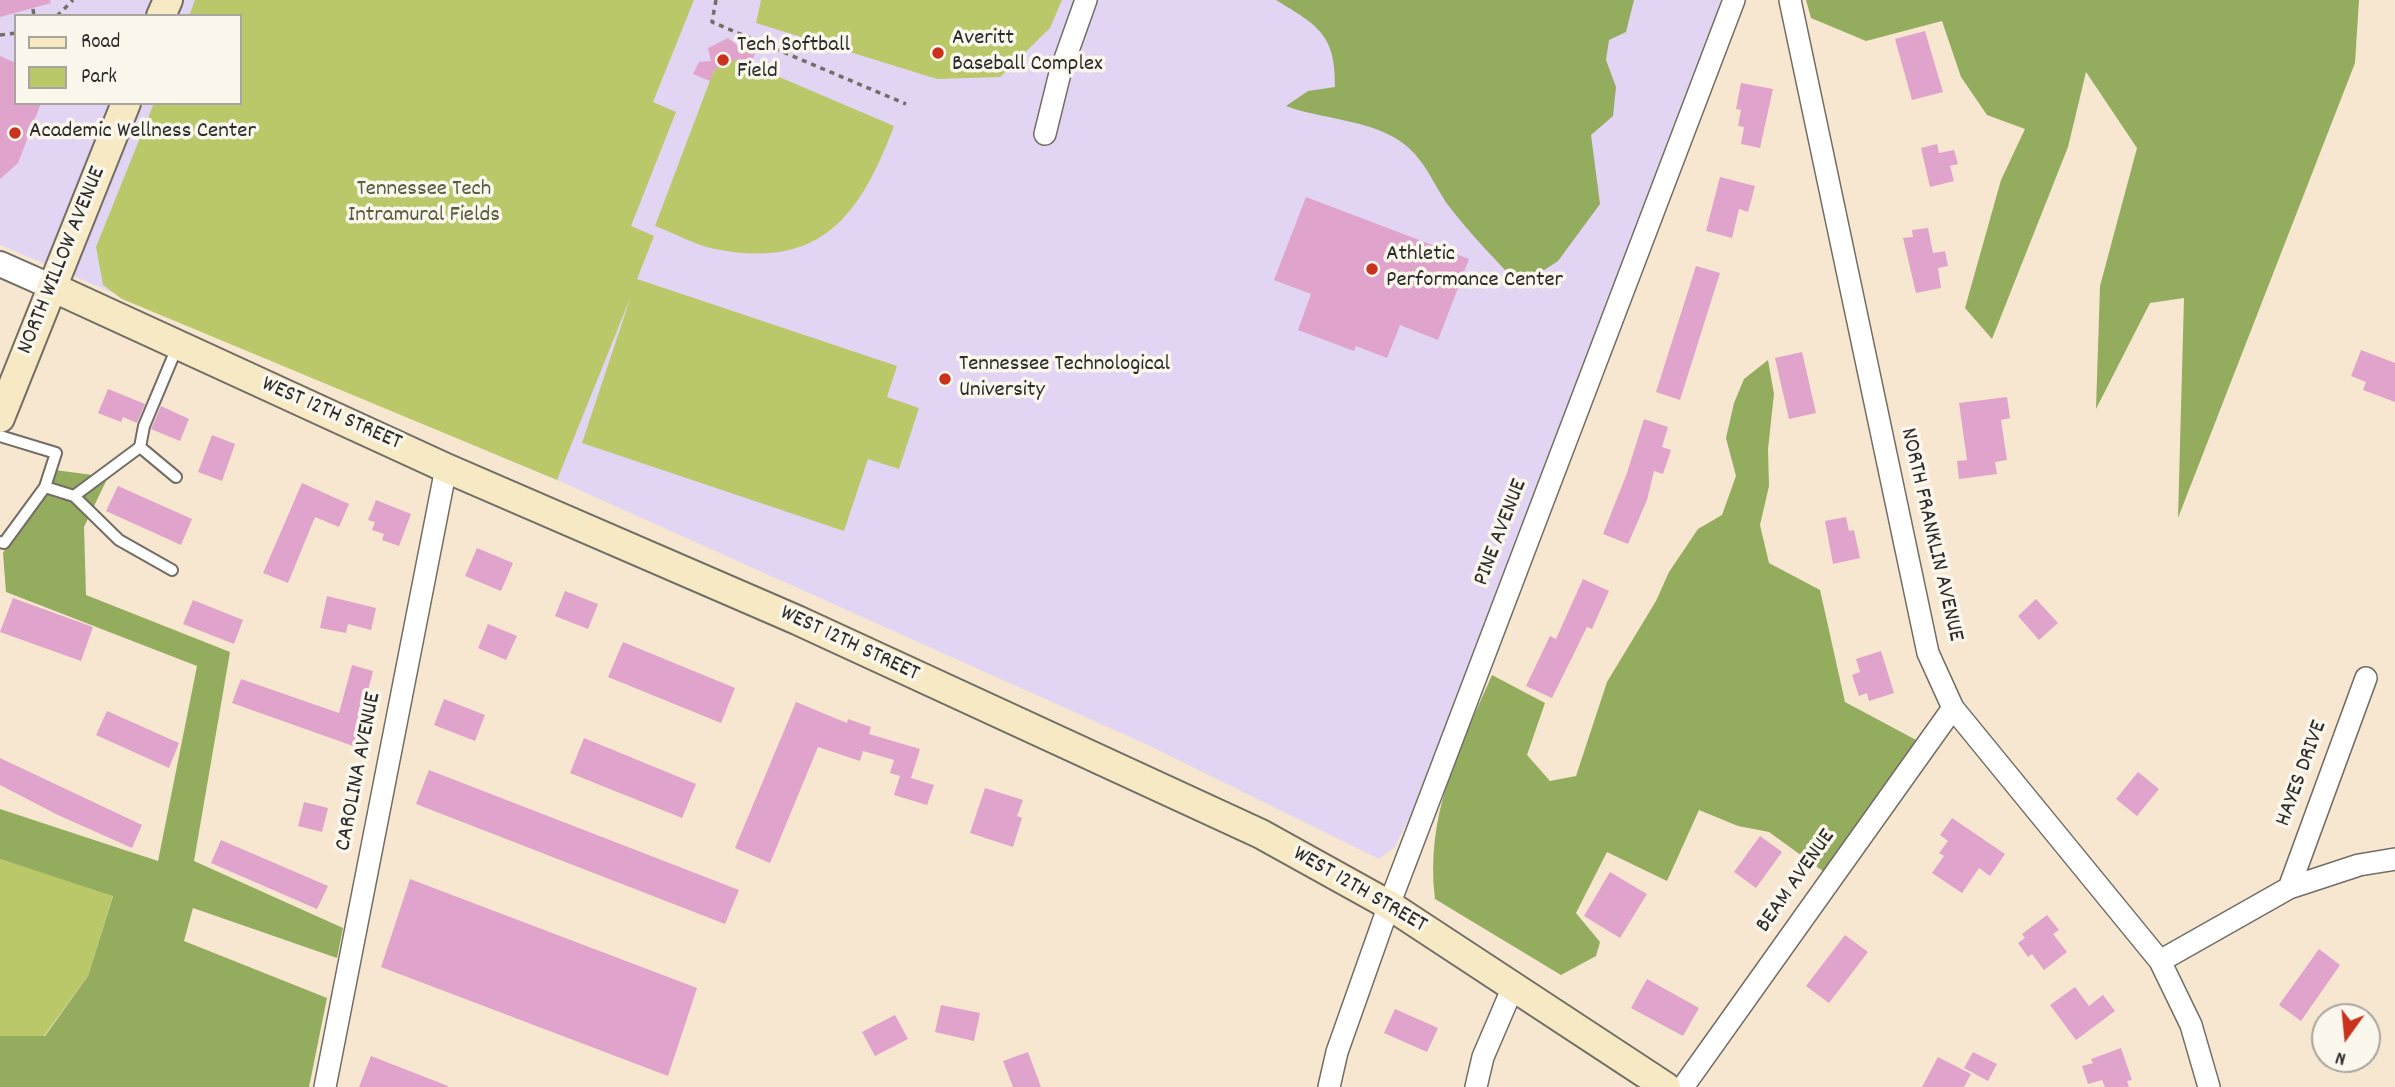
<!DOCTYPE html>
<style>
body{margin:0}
#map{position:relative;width:2395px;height:1087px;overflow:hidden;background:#f7e7d1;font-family:Dekko,sans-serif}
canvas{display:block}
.legend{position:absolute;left:14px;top:14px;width:228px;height:91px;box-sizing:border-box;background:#fbf7ec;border:2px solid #a8a59f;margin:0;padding:9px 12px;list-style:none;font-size:21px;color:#2b2b2b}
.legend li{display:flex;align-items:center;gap:14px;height:35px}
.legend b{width:35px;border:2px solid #a8a59f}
.north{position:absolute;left:2311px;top:1003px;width:70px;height:70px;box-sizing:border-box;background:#fbf7ec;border:2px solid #a8a59f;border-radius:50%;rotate:195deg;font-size:19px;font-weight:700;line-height:28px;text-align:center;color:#2b2b2b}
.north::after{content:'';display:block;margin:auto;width:24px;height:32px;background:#c8321e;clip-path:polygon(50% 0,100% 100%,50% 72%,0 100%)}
</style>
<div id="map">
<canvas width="2395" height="1087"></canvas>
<ul class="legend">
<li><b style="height:9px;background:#f7e9c3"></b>Road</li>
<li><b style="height:19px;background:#bbc86a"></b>Park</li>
</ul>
<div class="north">N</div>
</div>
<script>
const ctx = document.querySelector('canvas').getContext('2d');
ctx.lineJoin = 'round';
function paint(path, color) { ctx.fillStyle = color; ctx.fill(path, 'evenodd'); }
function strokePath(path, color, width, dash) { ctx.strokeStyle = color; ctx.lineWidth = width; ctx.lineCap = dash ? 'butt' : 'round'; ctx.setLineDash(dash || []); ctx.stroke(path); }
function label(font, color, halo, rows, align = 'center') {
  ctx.font = font + ' Dekko,sans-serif'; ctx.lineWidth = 7; ctx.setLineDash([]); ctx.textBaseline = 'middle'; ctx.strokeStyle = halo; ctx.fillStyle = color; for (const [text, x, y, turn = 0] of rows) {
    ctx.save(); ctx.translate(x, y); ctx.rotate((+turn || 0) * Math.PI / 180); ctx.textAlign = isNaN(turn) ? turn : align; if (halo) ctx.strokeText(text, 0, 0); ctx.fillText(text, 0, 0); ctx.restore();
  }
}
const built = new Path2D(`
 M0 0H1721L1410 816 1395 847 1379 859 1150 746 557 480 0 245ZM16 16H240V103H16Z`);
const green = new Path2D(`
 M195 0H694L653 102 676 112 631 226 654 236 637 279 897 366 887 397 919 408 899 469 868 459 844 531 582 443 631 296 557 480 122 299 103 285 96 247 154 103H240V16H189Z
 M761 0H1062L1050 28 1000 77 937 79 756 23Z
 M737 59 894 126C860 216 821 270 715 249 695 245 674 233 655 226L714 70Z
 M0 859 113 895 88 976 44 1036H0Z`);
const forest = new Path2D(`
 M1276 0H1634L1626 32 1609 40 1606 60 1616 87 1613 116 1591 135 1600 204 1558 261 1520 286C1496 260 1470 234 1448 205 1434 185 1425 160 1404 144 1372 119 1323 120 1286 106L1308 91 1335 87C1336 34 1317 25 1276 0Z
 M1806 0H2359L2355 63 2178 518 2184 298 2150 303 2096 409 2100 286 2137 148 2086 72 2068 147 1992 339 1965 308 2001 180 2025 129 1987 115 1961 77 1942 21 1866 41 1811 18Z
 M1768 360 1774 394 1768 449 1769 486 1760 525 1769 563 1820 590 1845 702 1918 741 1827 874 1769 832 1738 826 1699 810 1667 881 1607 852 1576 913 1600 942 1596 956 1561 975 1435 899C1425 814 1459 750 1492 675L1545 703 1527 755 1550 781 1576 776 1607 682 1656 601 1669 572 1698 529 1722 515 1736 476 1726 438 1734 403 1744 379Z
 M47 469 108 477 84 527 86 595 230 652 194 861 343 928 337 958 193 908 184 941 327 998 309 1087H0V1036H45L88 976 113 896 0 859V809L158 861 197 666 6 592 3 553Z`);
const building = new Path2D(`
 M0 0H50L51 3 0 17Z
 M1925 31 1943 92 1912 100 1895 39Z
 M728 38 738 46 743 38 758 44 751 65 737 59 714 70 710 81 693 74 699 62 711 61 708 48Z
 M0 56 16 63V103H41L18 163 0 179Z
 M1741 83 1773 89 1760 148 1741 144 1744 127 1738 126 1741 110 1736 109Z
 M1937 144 1939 153 1954 150 1958 164 1950 166 1954 181 1930 187 1921 148Z
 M1720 177 1755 186 1748 212 1739 209 1732 238 1706 231Z
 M1306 197 1469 259 1438 340 1400 325 1387 358 1356 346 1354 351 1298 330 1311 294 1274 280Z
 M1928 228 1933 253 1945 251 1948 266 1938 268 1941 288 1916 293 1903 238 1913 237 1912 230Z
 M1696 266 1720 273 1680 400 1656 392Z
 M2361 350 2395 363V402L2363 390 2366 382 2351 376Z
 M1802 352 1816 413 1789 419 1775 358Z
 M108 389 145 404 137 423 123 417 121 422 98 413Z
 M2007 397 2010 418 2001 420 2007 460 1995 462 1997 474 1959 479 1957 461 1967 460 1959 403Z
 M161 406 189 419 180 441 151 429Z
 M1644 419 1668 427 1662 447 1671 450 1663 474 1654 471 1647 500 1628 544 1603 534 1627 473Z
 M212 435 235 444 222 481 198 472Z
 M302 483 349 504 339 527 315 517 288 583 263 573Z
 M118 486 192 519 181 545 106 511Z
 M376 500 411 514 399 546 382 540 384 534 372 530 375 522 368 520Z
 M1846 517 1849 531 1854 530 1860 558 1833 564 1825 521Z
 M477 548 513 563 501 591 465 576Z
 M1583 579 1609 591 1592 629 1587 627 1552 698 1526 686 1550 636 1556 639Z
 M565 591 598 604 588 629 555 616Z
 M327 596 376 608 371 630 348 624 346 633 320 628Z
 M13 598 93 627 81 661 0 632Z
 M2036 599 2058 623 2039 640 2018 616Z
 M193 600 243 620 234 644 183 624Z
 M488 624 517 636 506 660 478 648Z
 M623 642 735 688 721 723 608 677Z
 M1881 651 1894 693 1869 701 1867 693 1859 696 1852 675 1860 672 1856 659Z
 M352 665 373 671 360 721 365 722 356 747 232 703 241 679 339 713Z
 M444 699 485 715 475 741 434 725Z
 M796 702 847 723 848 719 871 727 869 734 920 749 911 778 934 785 927 805 894 795 900 776 890 773 894 760 863 751 860 761 818 747 770 863 735 848Z
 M107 711 179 743 169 768 96 735Z
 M584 738 696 784 682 818 570 773Z
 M0 758 142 825 132 848 58 815 0 785Z
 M429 770 739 890 725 924 416 804Z
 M2138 772 2159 789 2137 816 2116 799Z
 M985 788 1023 800 1017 816 1022 818 1013 847 970 833Z
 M304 802 328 808 322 832 298 826Z
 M1952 818 2005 854 1990 876 1979 868 1962 893 1932 873 1944 856 1939 853 1948 841 1940 835Z
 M1760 836 1782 852 1756 888 1734 872Z
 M221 840 328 886 317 909 211 863Z
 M1610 872 1647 894 1620 938 1584 916Z
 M410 879 697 988 668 1076 381 967Z
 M2047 915 2059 930 2053 934 2067 952 2044 970 2032 954 2028 957 2018 943 2025 938 2022 934Z
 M1845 935 1868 952 1829 1003 1806 986Z
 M2319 949 2340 965 2301 1021 2279 1005Z
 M1647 979 1699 1008 1683 1036 1631 1008Z
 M2075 987 2089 1006 2103 995 2115 1011 2076 1040 2050 1005Z
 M941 1005 980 1013 974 1041 935 1032Z
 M1395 1009 1438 1028 1427 1052 1384 1033Z
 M895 1015 908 1039 875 1056 862 1032Z
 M2121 1048 2132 1080 2127 1081 2129 1087H2105L2102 1080 2088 1084 2082 1066 2093 1063 2091 1059Z
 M1028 1052 1041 1087H1013L1003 1061Z
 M1973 1052 1997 1064 1988 1081 1964 1068Z
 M371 1056 448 1086V1087H359Z
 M1938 1057 1971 1074 1964 1087H1922Z`);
const path = new Path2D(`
 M716 0 712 22 906 104
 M33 9 34 16
 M57 16 73 0
 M0 35 16 33`);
const service = new Path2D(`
 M0 436 56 453 45 487
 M176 477 140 447 144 426 178 345
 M74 496 140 447
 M0 542 4 543 45 487 74 496 119 540 172 570`);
const minor = new Path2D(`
 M1790 0 1928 653 1953 708 2160 961 2191 1025 2209 1087
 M1045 134 1060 73 1086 0
 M2289 888 2366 678
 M2160 961 2289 888 2359 865 2395 859
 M325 1087 446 468
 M1329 1087 1337 1052 1389 905 1734 0
 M1476 1087 1483 1057 1513 987
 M1683 1087 1953 708`);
const tertiary = new Path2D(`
 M0 264 52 287`);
const secondary = new Path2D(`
 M161 16 168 0
 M52 287 446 468 797 620 1261 834 1389 905 1666 1087
 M0 418 126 103`);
const markers = [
 [938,53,7,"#c8321e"],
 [723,60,7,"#c8321e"],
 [15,133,7,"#c8321e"],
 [1372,269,7,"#c8321e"],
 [945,379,7,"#c8321e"]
];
const poiNames = [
 ["Averitt",952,40],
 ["Baseball Complex",952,66],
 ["Tech Softball",737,47],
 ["Field",737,73],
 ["Academic Wellness Center",29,133],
 ["Athletic",1386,256],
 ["Performance Center",1386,282],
 ["Tennessee Technological",959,366],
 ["University",959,392]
];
const parkNames = [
 ["Tennessee Tech",424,191],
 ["Intramural Fields",424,217]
];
const streetNames = [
 ["NORTH WILLOW AVENUE",63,261,-68],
 ["WEST 12TH STREET",331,415,24],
 ["PINE AVENUE",1502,533,-69],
 ["NORTH FRANKLIN AVENUE",1930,535,77],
 ["WEST 12TH STREET",849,645,25],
 ["CAROLINA AVENUE",360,772,-79],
 ["HAYES DRIVE",2303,774,-70],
 ["BEAM AVENUE",1797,882,-55],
 ["WEST 12TH STREET",1359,891,30]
];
paint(built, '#e2d4f3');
paint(green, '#bbc86a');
paint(forest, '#94ac5e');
paint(building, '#e0a3cb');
strokePath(service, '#726d65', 14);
strokePath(minor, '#726d65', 24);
strokePath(tertiary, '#726d65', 28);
strokePath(secondary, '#726d65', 32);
strokePath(path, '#726d65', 3.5, [5, 5]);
strokePath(service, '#fff', 10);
strokePath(minor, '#fff', 21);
strokePath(tertiary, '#fff', 24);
strokePath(secondary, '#f7e9c3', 28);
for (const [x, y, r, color] of markers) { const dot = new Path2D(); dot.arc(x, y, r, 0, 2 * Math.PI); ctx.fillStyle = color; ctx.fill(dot); strokePath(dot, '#fbf7ec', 2.5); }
label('23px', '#2b2b2b', '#fbf7ec', poiNames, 'left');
label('23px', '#565a3e', '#fbf7ec', parkNames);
label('23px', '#2b2b2b', '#fbf7ec', streetNames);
</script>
